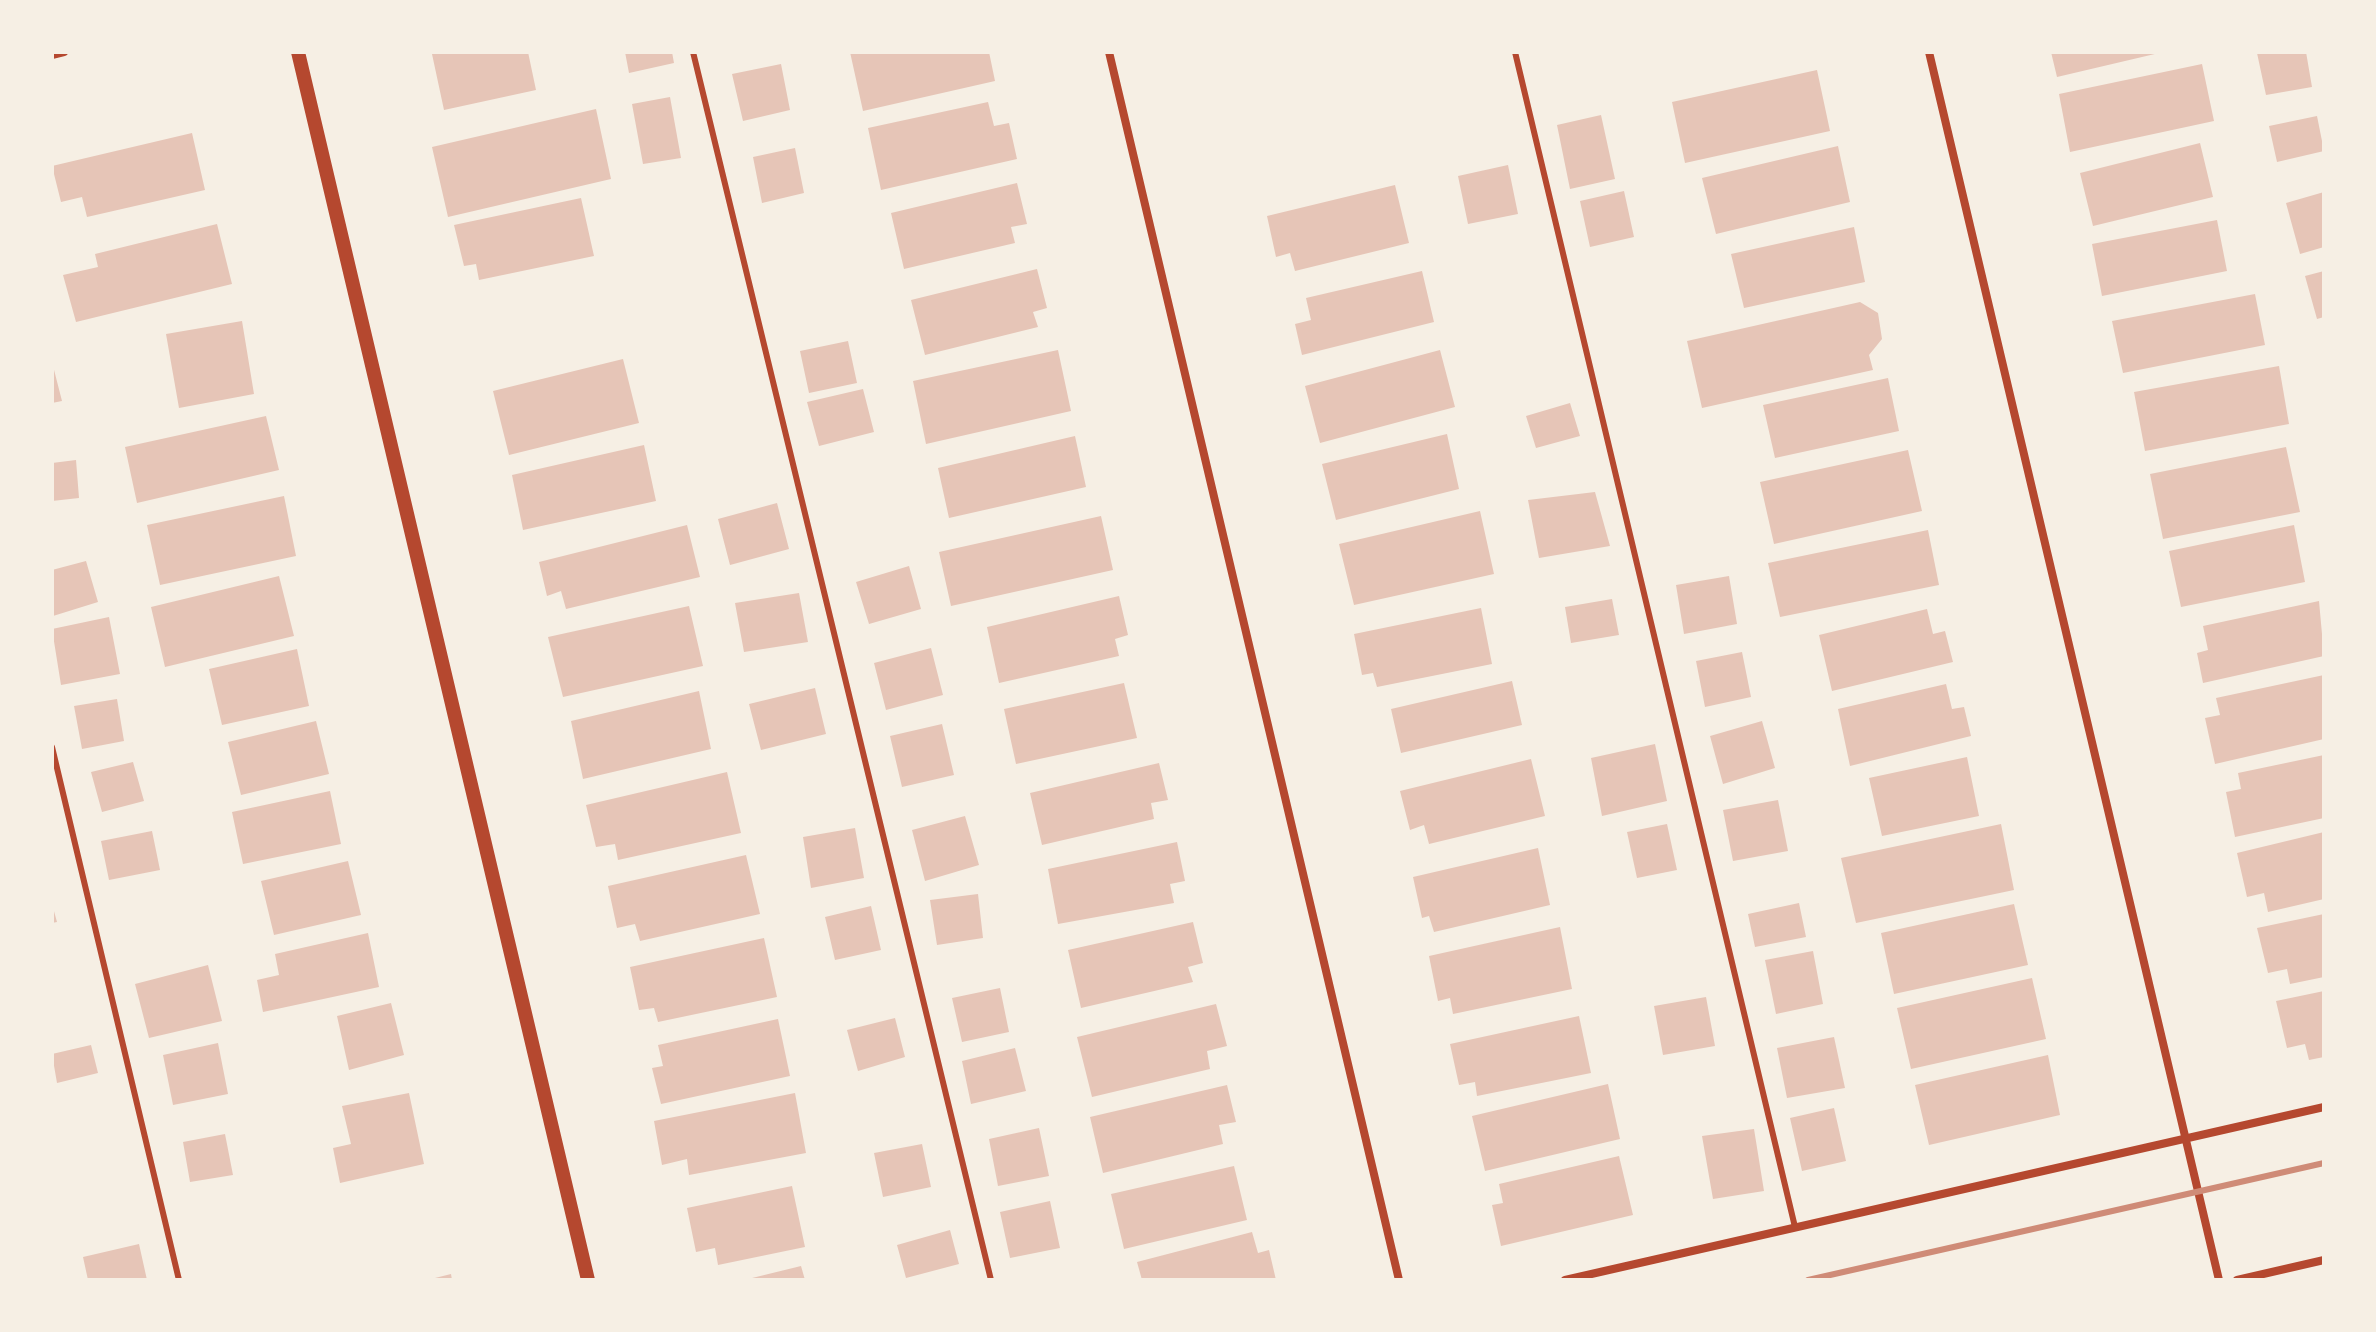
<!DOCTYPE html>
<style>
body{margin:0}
#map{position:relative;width:2376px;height:1332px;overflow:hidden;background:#f6efe4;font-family:Ubuntu,sans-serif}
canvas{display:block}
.frame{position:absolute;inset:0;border:54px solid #f6efe4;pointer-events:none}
</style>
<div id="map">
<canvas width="2376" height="1332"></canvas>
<div class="frame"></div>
</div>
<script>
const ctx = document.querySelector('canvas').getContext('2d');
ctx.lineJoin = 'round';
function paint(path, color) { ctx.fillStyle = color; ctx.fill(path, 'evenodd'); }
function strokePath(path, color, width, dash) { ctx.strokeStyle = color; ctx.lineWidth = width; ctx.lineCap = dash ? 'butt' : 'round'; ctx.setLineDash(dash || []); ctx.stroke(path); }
const building = new Path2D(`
 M441 52H528L536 90 444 110 432 54Z
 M625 52H672L674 63 629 73Z
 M850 52H989L995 81 863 111Z
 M2051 52H2159V53L2057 77Z
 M2306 52 2312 87 2266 95 2257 53Z
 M781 64 790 110 743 121 732 74Z
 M2202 64 2214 121 2070 152 2059 94Z
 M1817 70 1830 131 1685 163 1672 102Z
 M670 97 681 158 643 164 632 104Z
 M988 102 994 126 1009 123 1017 159 881 190 868 128Z
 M596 109 611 179 448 217 432 147Z
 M1601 115 1615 179 1570 189 1557 125Z
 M2317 116 2324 151 2277 162 2269 126Z
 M192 133 205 190 87 217 82 197 61 202 52 166Z
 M2200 143 2213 197 2093 226 2080 173Z
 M1838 146 1850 202 1716 234 1702 178Z
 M795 148 804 193 762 203 753 157Z
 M1508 165 1518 214 1468 224 1458 176Z
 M1017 183 1027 224 1011 227 1015 243 904 269 891 213Z
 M1395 185 1409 243 1295 271 1290 253 1276 257 1267 216Z
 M1624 191 1634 237 1590 247 1580 201Z
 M2324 192V247L2300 254 2286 203Z
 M581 198 594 256 479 280 476 264 464 266 454 225Z
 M2217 220 2227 271 2102 296 2092 244Z
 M217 224 232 284 76 322 63 275 98 267 95 254Z
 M1854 227 1865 282 1744 308 1731 254Z
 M1037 269 1047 308 1033 312 1038 327 925 355 911 300Z
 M1422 271 1434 322 1302 355 1295 324 1311 320 1306 298Z
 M2324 271V317L2317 319 2305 276Z
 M2255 294 2265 345 2123 373 2112 321Z
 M1860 302 1878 313 1882 339 1869 355 1873 370 1702 408 1687 341Z
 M242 321 254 394 179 408 166 334Z
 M848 341 857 383 809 393 800 351Z
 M1058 350 1071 411 926 444 913 381Z
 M1440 350 1455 407 1320 443 1305 386Z
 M623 359 639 423 509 455 493 391Z
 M52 362 62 401 52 403Z
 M2279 366 2289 424 2145 451 2134 392Z
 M1888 378 1899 431 1775 458 1763 405Z
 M863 389 874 432 819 446 807 402Z
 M1570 403 1580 436 1536 448 1526 416Z
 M266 416 279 470 137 503 125 447Z
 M1447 434 1459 489 1336 520 1322 464Z
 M1075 436 1086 487 949 518 938 468Z
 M644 445 656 501 523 530 512 475Z
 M2286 447 2300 512 2163 539 2150 474Z
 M1908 450 1922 511 1774 544 1760 482Z
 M76 460 79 498 52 501V463Z
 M1595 492 1610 546 1539 558 1528 500Z
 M284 496 296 556 160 585 147 525Z
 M777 503 789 549 730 565 718 519Z
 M1480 511 1494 574 1354 605 1339 544Z
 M1101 516 1113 570 951 606 939 552Z
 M687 525 700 577 566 609 561 591 547 596 539 562Z
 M2294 525 2305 582 2181 607 2169 551Z
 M1928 530 1939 585 1780 617 1768 563Z
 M86 561 98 602 53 616 52 570Z
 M909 566 921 609 869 624 856 582Z
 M279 576 294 636 165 667 151 607Z
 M1729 576 1737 624 1684 634 1676 585Z
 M799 593 808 642 744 652 735 603Z
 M1119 596 1128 635 1115 639 1119 656 999 683 987 627Z
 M1612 599 1619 635 1571 643 1565 607Z
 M2319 601 2324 656 2203 683 2197 653 2208 650 2203 626Z
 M689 606 703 666 563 697 548 637Z
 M1481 608 1492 664 1377 687 1373 673 1362 675 1354 634Z
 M1927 609 1933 634 1945 631 1953 662 1832 691 1819 635Z
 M109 617 120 674 61 685 52 629Z
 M931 648 943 695 886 710 874 663Z
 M297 649 309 706 222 725 209 669Z
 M1742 652 1751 697 1705 707 1696 661Z
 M2324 675V739L2215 764 2205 718 2220 715 2216 698Z
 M1512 681 1522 725 1401 753 1391 709Z
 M1124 683 1137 738 1016 764 1004 709Z
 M1946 684 1952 709 1964 707 1971 736 1850 766 1838 709Z
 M815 688 826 734 761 750 749 704Z
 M699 691 711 749 583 779 571 721Z
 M117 699 124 741 82 749 74 706Z
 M316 721 329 774 241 795 228 742Z
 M1762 721 1775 768 1723 784 1710 736Z
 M942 724 954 775 902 787 890 736Z
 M1655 744 1667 801 1602 816 1591 758Z
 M2324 755V818L2235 837 2226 792 2241 789 2238 773Z
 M1967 757 1979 816 1882 836 1869 778Z
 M1531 759 1545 816 1429 844 1424 825 1410 830 1400 791Z
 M133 762 144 801 102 812 91 772Z
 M1159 763 1168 800 1151 803 1154 819 1042 845 1030 793Z
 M727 772 741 833 618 860 615 844 596 847 586 805Z
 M330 791 341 844 243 864 232 812Z
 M1778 800 1788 851 1733 861 1723 810Z
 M965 816 979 865 925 881 912 830Z
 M1667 824 1677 870 1637 878 1627 832Z
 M2001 824 2014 890 1856 923 1841 858Z
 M855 828 864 878 811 888 803 837Z
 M152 831 160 870 109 880 101 841Z
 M2324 832V899L2268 912 2264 893 2247 897 2237 853Z
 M1177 842 1185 881 1170 884 1174 903 1058 924 1048 869Z
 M1538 848 1550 905 1434 932 1429 916 1422 918 1413 877Z
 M746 855 760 914 640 941 635 924 617 928 608 886Z
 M348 861 361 915 274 935 261 881Z
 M978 894 983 938 937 945 930 900Z
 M1799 903 1806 937 1755 947 1748 914Z
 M52 904 57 922 52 923Z
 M2014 904 2028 965 1894 994 1881 933Z
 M871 906 881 950 835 960 825 917Z
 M2324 914V977L2290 984 2287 969 2268 973 2257 928Z
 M1193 922 1203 963 1188 967 1193 982 1081 1008 1068 950Z
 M1560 927 1572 989 1453 1014 1450 998 1438 1001 1429 956Z
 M368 933 379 987 263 1012 257 980 279 975 275 954Z
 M764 938 777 997 658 1022 654 1008 639 1010 630 967Z
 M1813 951 1823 1004 1776 1014 1765 960Z
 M208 965 222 1021 149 1038 135 984Z
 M2032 978 2046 1039 1911 1069 1897 1008Z
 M1000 988 1009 1032 962 1042 952 998Z
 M2324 991V1057L2309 1060 2305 1044 2287 1048 2276 1001Z
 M1706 997 1715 1046 1663 1055 1654 1006Z
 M391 1003 404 1055 349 1070 337 1016Z
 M1216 1004 1227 1046 1207 1051 1210 1069 1092 1097 1077 1037Z
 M1579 1016 1591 1073 1477 1096 1475 1082 1459 1085 1450 1044Z
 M895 1018 905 1057 858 1071 847 1030Z
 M778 1019 790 1076 661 1104 652 1068 663 1066 658 1045Z
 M1834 1037 1845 1088 1787 1098 1777 1048Z
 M218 1043 228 1094 173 1105 163 1055Z
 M91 1045 98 1073 57 1083 52 1054Z
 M1015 1048 1026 1091 971 1104 962 1061Z
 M2048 1055 2060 1115 1929 1145 1915 1085Z
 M1608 1084 1620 1139 1485 1171 1472 1116Z
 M1227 1085 1236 1122 1219 1125 1223 1144 1103 1173 1090 1117Z
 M409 1093 424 1164 340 1183 333 1148 351 1144 342 1106Z
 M795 1093 806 1153 689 1175 687 1159 662 1165 654 1121Z
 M1834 1108 1846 1161 1802 1171 1790 1118Z
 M1039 1128 1049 1176 998 1186 989 1139Z
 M1754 1129 1764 1191 1713 1199 1702 1136Z
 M225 1134 233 1175 190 1182 183 1142Z
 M922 1144 931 1187 883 1197 874 1153Z
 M1619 1156 1633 1215 1501 1246 1492 1205 1503 1203 1499 1184Z
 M1234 1166 1247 1220 1124 1249 1111 1194Z
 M792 1186 805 1247 718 1265 715 1248 696 1252 687 1208Z
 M1050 1201 1060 1248 1010 1258 1000 1212Z
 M950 1230 959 1264 906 1278 897 1245Z
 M1252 1232 1258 1253 1269 1250 1276 1280H1142L1137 1262Z
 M139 1244 147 1280H88L83 1257Z
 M801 1266 805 1280H748V1279Z
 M451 1274 452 1280H431V1279Z`);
const service = new Path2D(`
 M693 52 991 1280
 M1515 52 1795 1227
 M52 747 179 1280`);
const minor = new Path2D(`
 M1109 52 1399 1280
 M1929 52 2219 1280
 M52 55 64 52
 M1565 1280 2324 1107
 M2237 1280 2324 1260`);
const tertiary = new Path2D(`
 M298 52 588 1280`);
const rail = new Path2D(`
 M1808 1280 2324 1163`);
paint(building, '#e6c5b7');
strokePath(service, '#b5482f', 6);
strokePath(minor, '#b5482f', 8);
strokePath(tertiary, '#b5482f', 14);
strokePath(rail, '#cf8b77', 6);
</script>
